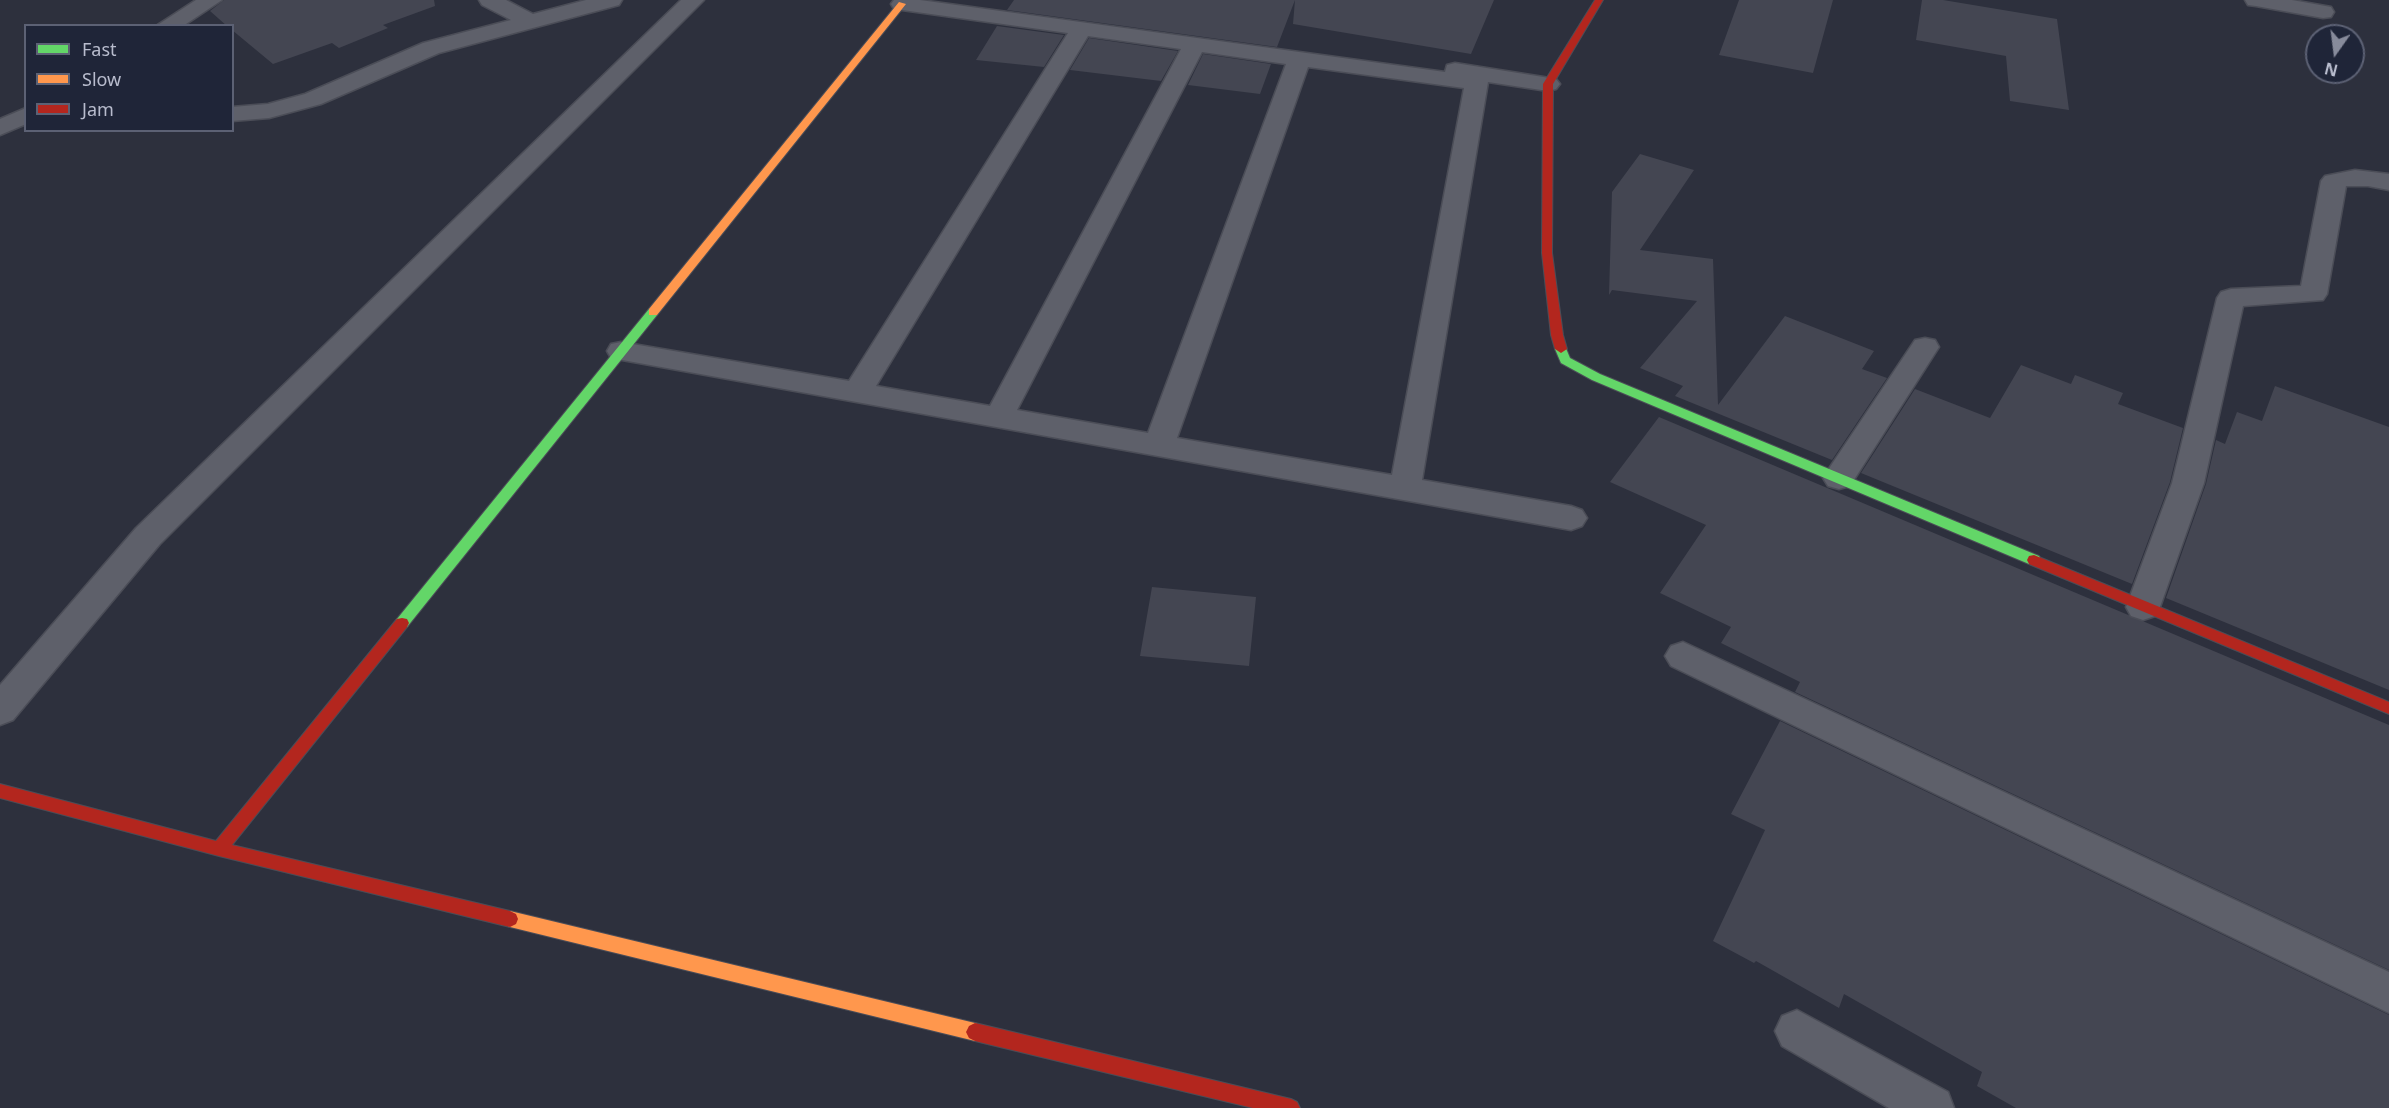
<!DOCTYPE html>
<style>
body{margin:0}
#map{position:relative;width:2389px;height:1108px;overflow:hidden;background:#2d303d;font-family:"Noto Sans",sans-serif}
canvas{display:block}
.legend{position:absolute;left:24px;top:24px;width:210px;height:108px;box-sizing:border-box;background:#1f2538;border:2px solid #5c6174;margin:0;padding:8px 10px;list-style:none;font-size:18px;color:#b8bccd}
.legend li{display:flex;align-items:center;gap:12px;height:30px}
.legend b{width:30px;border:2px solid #5c6174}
.north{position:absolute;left:2305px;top:24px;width:60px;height:60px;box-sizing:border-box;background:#1f2538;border:2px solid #5c6174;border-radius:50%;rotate:194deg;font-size:16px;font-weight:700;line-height:24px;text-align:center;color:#b8bccd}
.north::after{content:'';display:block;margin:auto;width:21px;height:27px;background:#878b9b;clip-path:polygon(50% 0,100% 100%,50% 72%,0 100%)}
</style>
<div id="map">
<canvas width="2389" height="1108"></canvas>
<ul class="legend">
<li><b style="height:8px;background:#63d668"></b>Fast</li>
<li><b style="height:8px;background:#ff974d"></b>Slow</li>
<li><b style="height:8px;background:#b3261e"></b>Jam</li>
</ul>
<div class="north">N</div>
</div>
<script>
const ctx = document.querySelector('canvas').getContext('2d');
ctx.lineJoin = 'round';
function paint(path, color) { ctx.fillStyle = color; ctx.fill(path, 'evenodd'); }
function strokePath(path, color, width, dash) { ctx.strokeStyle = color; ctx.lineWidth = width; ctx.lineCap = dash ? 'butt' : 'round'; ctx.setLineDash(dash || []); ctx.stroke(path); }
const building = new Path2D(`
 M224 0H434L435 6 383 25 388 28 339 48 332 43 273 64 232 30V26H227L210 11Z
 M1014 0H1295L1277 47 1007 10Z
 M1295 0H1494L1471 54 1293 24Z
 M1739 0H1833L1813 73 1719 55Z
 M1922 0H1943L2057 19 2069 110 2010 101 2006 56 1916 40Z
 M997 26 1064 35 1044 67 976 60Z
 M1089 38 1178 51 1161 81 1070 70Z
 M1203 54 1271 64 1260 94 1188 85Z
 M1640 154 1694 170 1640 250 1713 259 1718 405 1785 316 1874 351 1862 369 1887 378 1832 460 1675 396 1683 386 1640 368 1697 301 1612 290 1609 295 1612 192Z
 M2021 365 2071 384 2075 375 2123 393 2118 404 2183 428 2170 482 2132 584 1861 473 1915 389 1990 418Z
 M2275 386 2389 427V690L2166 598 2206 484 2216 440 2225 444 2237 412 2262 421Z
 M1659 417 2389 725V970L1795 692 1800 682 1721 643 1731 627 1660 593 1706 525 1610 482Z
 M1152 587 1256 597 1249 666 1140 656Z
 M1780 721 2389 1015V1108H2016L1977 1086 1982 1072 1844 994 1839 1008 1756 961 1754 963 1713 941 1765 830 1731 814Z`);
const street = new Path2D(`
 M196 0H222L183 26H156Z
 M479 0H506L533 14 586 0H622L619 5 439 53 321 104 269 118 232 121V107L268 104 305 94 423 43 511 20 482 5Z
 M681 0H704L160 544 13 720 0 725V685L136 528Z
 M894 0H920L1445 72 1447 65 1455 63 1556 79 1560 84 1556 89 1548 91 1488 82 1422 480 1571 506 1582 510 1587 518 1582 526 1571 530 611 358 607 351 611 344 621 342 849 381 1068 33 902 10 894 9 891 4ZM1088 36 1181 49 990 406 876 386ZM1202 52 1286 64 1148 433 1017 410ZM1308 67 1464 88 1392 475 1177 438Z
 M2245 0H2292L2331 7 2334 12 2331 17 2323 18 2256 6 2248 5Z
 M26 108V124L0 135V119Z
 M2355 170 2389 174V190L2368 186H2346L2327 294 2323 300 2243 306 2204 483 2160 607 2155 616 2143 620 2131 616 2126 607 2172 483 2217 298 2221 292 2231 289 2301 286 2321 181 2325 176Z
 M1925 338 1935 340 1939 347 1850 486 1839 489 1828 486 1823 478 1828 470 1915 340Z
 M1683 642 2389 972V1013L1671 666 1665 656 1671 646Z
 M1797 1010 1948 1092 1954 1108H1889L1782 1046 1775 1031 1782 1016Z`);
const fast = new Path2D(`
 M653 308 657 309V315L407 627H397L395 623 397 619 649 309Z
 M1561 345 1565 346 1570 358 1600 374 2039 556 2041 560 2039 564H2029L1592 380 1561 363 1555 349Z`);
const slow = new Path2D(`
 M899 2 906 4 657 315H649V309Z
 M510 911 975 1023 981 1026 984 1032 981 1038 975 1041 510 927 504 924 502 919 504 914Z`);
const jam = new Path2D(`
 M1595 0H1603L1553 84 1552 253 1563 335 1567 349 1561 353 1555 349 1551 335 1542 253 1543 84Z
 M2034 555 2389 702V714L2029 564 2027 560 2029 556Z
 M402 618 407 619 409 623 407 627 232 845 510 911 516 914 518 919 516 924 510 927 219 856 0 798V784L216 841 397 619Z
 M975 1023 1291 1099 1297 1102 1300 1108H1253L975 1041 969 1038 966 1032 969 1026Z`);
paint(building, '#444652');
strokePath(street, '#4b4d57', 3);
strokePath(fast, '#4b4d57', 2);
strokePath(slow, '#4b4d57', 2);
strokePath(jam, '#4b4d57', 2);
paint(street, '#5e606a');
paint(fast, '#63d668');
paint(slow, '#ff974d');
paint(jam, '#b3261e');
</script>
